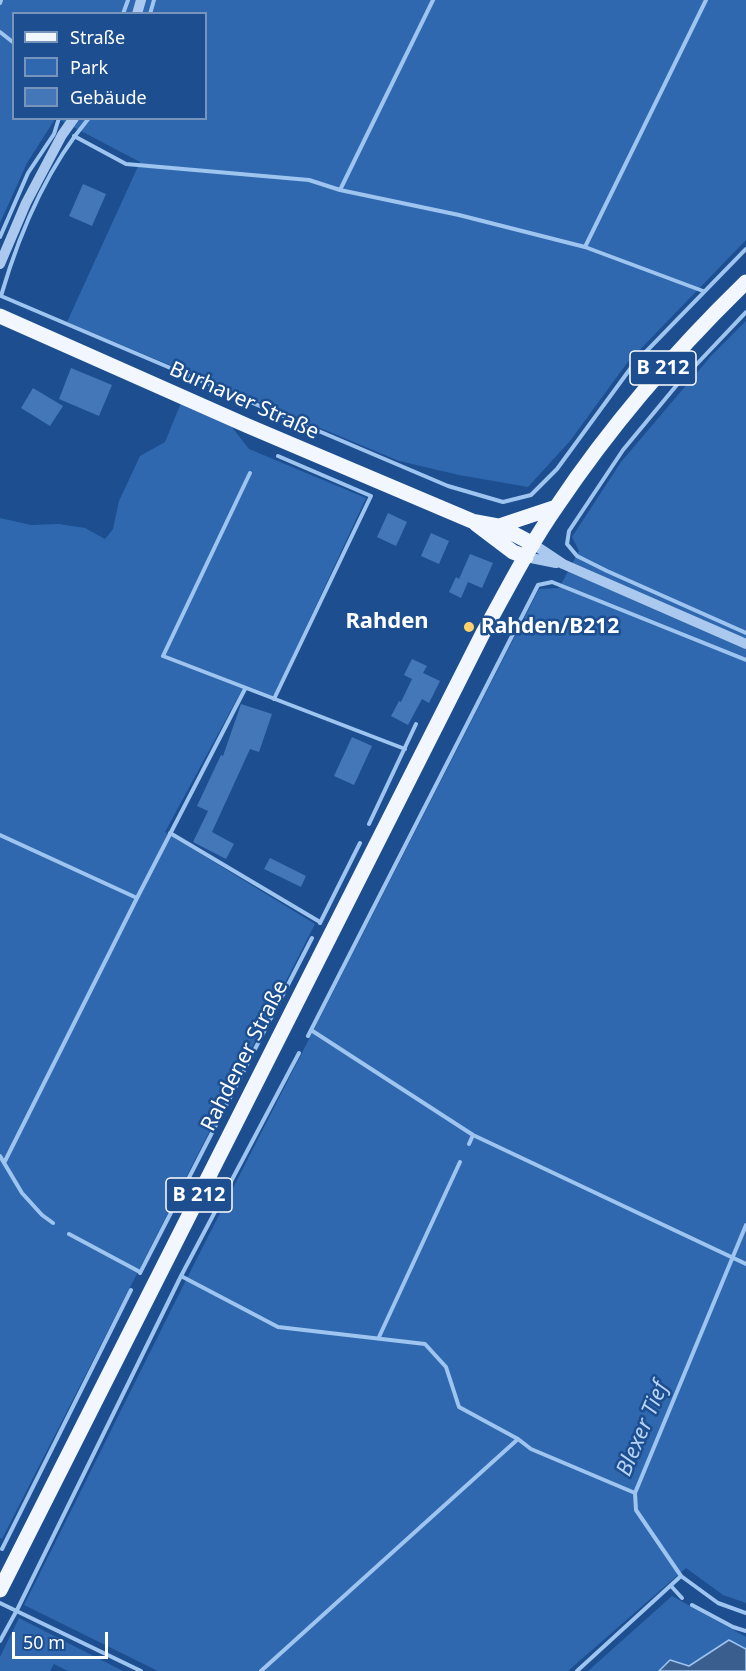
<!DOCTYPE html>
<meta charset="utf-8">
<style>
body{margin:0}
#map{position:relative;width:746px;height:1671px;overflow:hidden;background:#1c4e90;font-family:"Noto Sans",sans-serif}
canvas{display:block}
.legend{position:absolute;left:12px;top:12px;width:195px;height:108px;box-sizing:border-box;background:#1c4e90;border:2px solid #7795bc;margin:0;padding:8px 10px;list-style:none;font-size:18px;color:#fff}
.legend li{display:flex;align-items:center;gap:12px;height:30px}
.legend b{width:30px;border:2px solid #7795bc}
.scale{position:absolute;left:12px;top:1632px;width:96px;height:27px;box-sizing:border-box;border:3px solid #fff;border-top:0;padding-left:8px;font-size:18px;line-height:21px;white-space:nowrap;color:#fff;-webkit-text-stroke:4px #1c4e90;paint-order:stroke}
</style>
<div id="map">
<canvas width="746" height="1671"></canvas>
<ul class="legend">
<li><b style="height:8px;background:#f2f7ff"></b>Straße</li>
<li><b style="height:16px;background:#2f68ae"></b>Park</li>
<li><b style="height:16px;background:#4477b8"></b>Gebäude</li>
</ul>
<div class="scale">50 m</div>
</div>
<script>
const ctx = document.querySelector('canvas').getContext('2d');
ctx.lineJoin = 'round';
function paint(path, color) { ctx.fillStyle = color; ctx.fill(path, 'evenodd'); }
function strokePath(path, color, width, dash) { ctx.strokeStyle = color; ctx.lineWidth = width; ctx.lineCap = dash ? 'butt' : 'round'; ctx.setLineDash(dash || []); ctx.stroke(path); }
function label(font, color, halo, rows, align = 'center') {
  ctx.font = font + ' "Noto Sans",sans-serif'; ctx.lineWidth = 5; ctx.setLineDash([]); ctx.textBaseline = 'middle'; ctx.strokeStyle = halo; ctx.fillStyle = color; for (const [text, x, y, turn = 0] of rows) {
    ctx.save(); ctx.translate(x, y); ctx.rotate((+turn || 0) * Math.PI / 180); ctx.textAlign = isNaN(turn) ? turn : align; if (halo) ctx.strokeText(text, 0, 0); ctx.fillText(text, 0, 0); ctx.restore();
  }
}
const green = new Path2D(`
 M0 0H746V240L627 363 570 441 528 487 459 475 399 461 67 322 140 162 58 119 206 118V14H14V118L55 119 27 163 0 223Z
 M746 321V1603L723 1595 686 1568 568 1671H158L24 1605 189 1274 539 589 559 588 579 551 572 537 621 462 711 356Z
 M181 403 231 426 249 449 366 498 273 698 244 686 165 832 315 924 2 1539 0 1538V518L31 525 59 524 85 528 105 539 113 529 119 501 140 456 165 442Z
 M672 1596 746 1637V1649L729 1640 689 1666 670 1660 659 1671H588Z
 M19 1618 123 1671H68L54 1664 50 1671H0V1657Z`);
const water = new Path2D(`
 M729 1640 746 1649V1671H659L670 1660 689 1666Z`);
const stream = new Path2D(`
 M0 3 1 0
 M123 14 128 0
 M150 14 154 0
 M0 32 14 43
 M89 118C47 168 19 234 1 296L448 486 503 502 531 495 557 469 633 365 746 249
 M74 136 126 164 309 180 340 190 459 215 585 247 703 291
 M340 190 433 0
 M0 237 28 173 54 134 59 118
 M585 247 706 0
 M746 312 676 386 623 450 569 531 567 544 577 556 607 571 746 633
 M250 473 163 656 405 749
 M274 699 371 496 278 456
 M369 824 416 724
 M170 833 320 922
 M0 835 137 898
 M320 923 360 843
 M311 1030 473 1135 746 1264
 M308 1036 538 585 552 582 562 586 746 660
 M469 1144 473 1135
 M0 1156 22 1193 42 1215 53 1223
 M5 1161 137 898 245 689
 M69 1234 140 1272
 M140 1273 312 938
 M181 1276 278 1327 425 1344 446 1367 459 1407 518 1439 531 1449 635 1493
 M379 1337 460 1162
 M2 1549 131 1290
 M681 1576 718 1603 746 1613
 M671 1586 682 1598
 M0 1603 141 1671
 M692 1605 733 1627 746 1631
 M0 1641 17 1610 181 1276 299 1053
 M261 1671 518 1439
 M577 1671 681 1576 636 1510 635 1493 746 1225`);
const building = new Path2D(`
 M83 184 106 194 92 226 69 216Z
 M71 368 112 385 99 416 59 399Z
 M33 388 63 406 50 426 21 408Z
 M388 513 407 522 396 546 377 537Z
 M431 533 449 541 439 564 421 556Z
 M470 554 493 563 482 588 468 582 461 598 449 592 456 577 459 579Z
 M412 659 427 666 423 673 440 681 429 703 422 699 408 725 391 716 399 701 401 702 412 679 404 675Z
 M241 704 272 714 259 752 250 749 212 832 234 844 226 859 193 842 208 811 197 806 221 755 223 756Z
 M352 737 372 746 354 785 334 776Z
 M270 858 306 876 301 887 264 869Z`);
const minor = new Path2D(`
 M137 14 141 0
 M0 264 26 203 62 135 74 118
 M533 544 563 564 746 644
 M526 557 556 563`);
const major = new Path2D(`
 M0 316 248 426 472 521 499 526 533 544
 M476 524 513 552 526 557
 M499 526 556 507
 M0 1590 483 633C507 590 529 546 557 506 612 424 676 350 746 282`);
const markers = [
 [469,627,6,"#ffd368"]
];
const shields = [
 [663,368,66],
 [199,1195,66]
];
const shieldNames = [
 ["B 212",663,368],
 ["B 212",199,1195]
];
const streetNames = [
 ["Burhaver Straße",244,401,24],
 ["Rahdener Straße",245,1056,-63]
];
const poiNames = [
 ["Rahden/B212",481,627]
];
const neighbourhoodNames = [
 ["Rahden",387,622]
];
const waterNames = [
 ["Blexer Tief",643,1429,-67]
];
paint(green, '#2f68ae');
paint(water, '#3a5f8e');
strokePath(water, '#9ec4f0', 1.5);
strokePath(stream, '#9ec4f0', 4);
paint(building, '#4477b8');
strokePath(minor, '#abc9ee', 10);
strokePath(major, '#f2f7ff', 15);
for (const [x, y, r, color] of markers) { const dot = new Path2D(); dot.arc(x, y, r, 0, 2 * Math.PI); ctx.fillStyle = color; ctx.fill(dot); strokePath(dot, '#1c4e90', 2); }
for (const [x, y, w] of shields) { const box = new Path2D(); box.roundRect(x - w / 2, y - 17, w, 34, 4.5); ctx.fillStyle = '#1c4e90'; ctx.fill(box); strokePath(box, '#fff', 1.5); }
label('bold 20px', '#fff', null, shieldNames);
label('21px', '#fff', '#1c4e90', streetNames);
label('bold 21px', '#fff', '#1c4e90', poiNames, 'left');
label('bold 22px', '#fff', '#1c4e90', neighbourhoodNames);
label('italic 22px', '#b7d3f5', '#1c4e90', waterNames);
</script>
